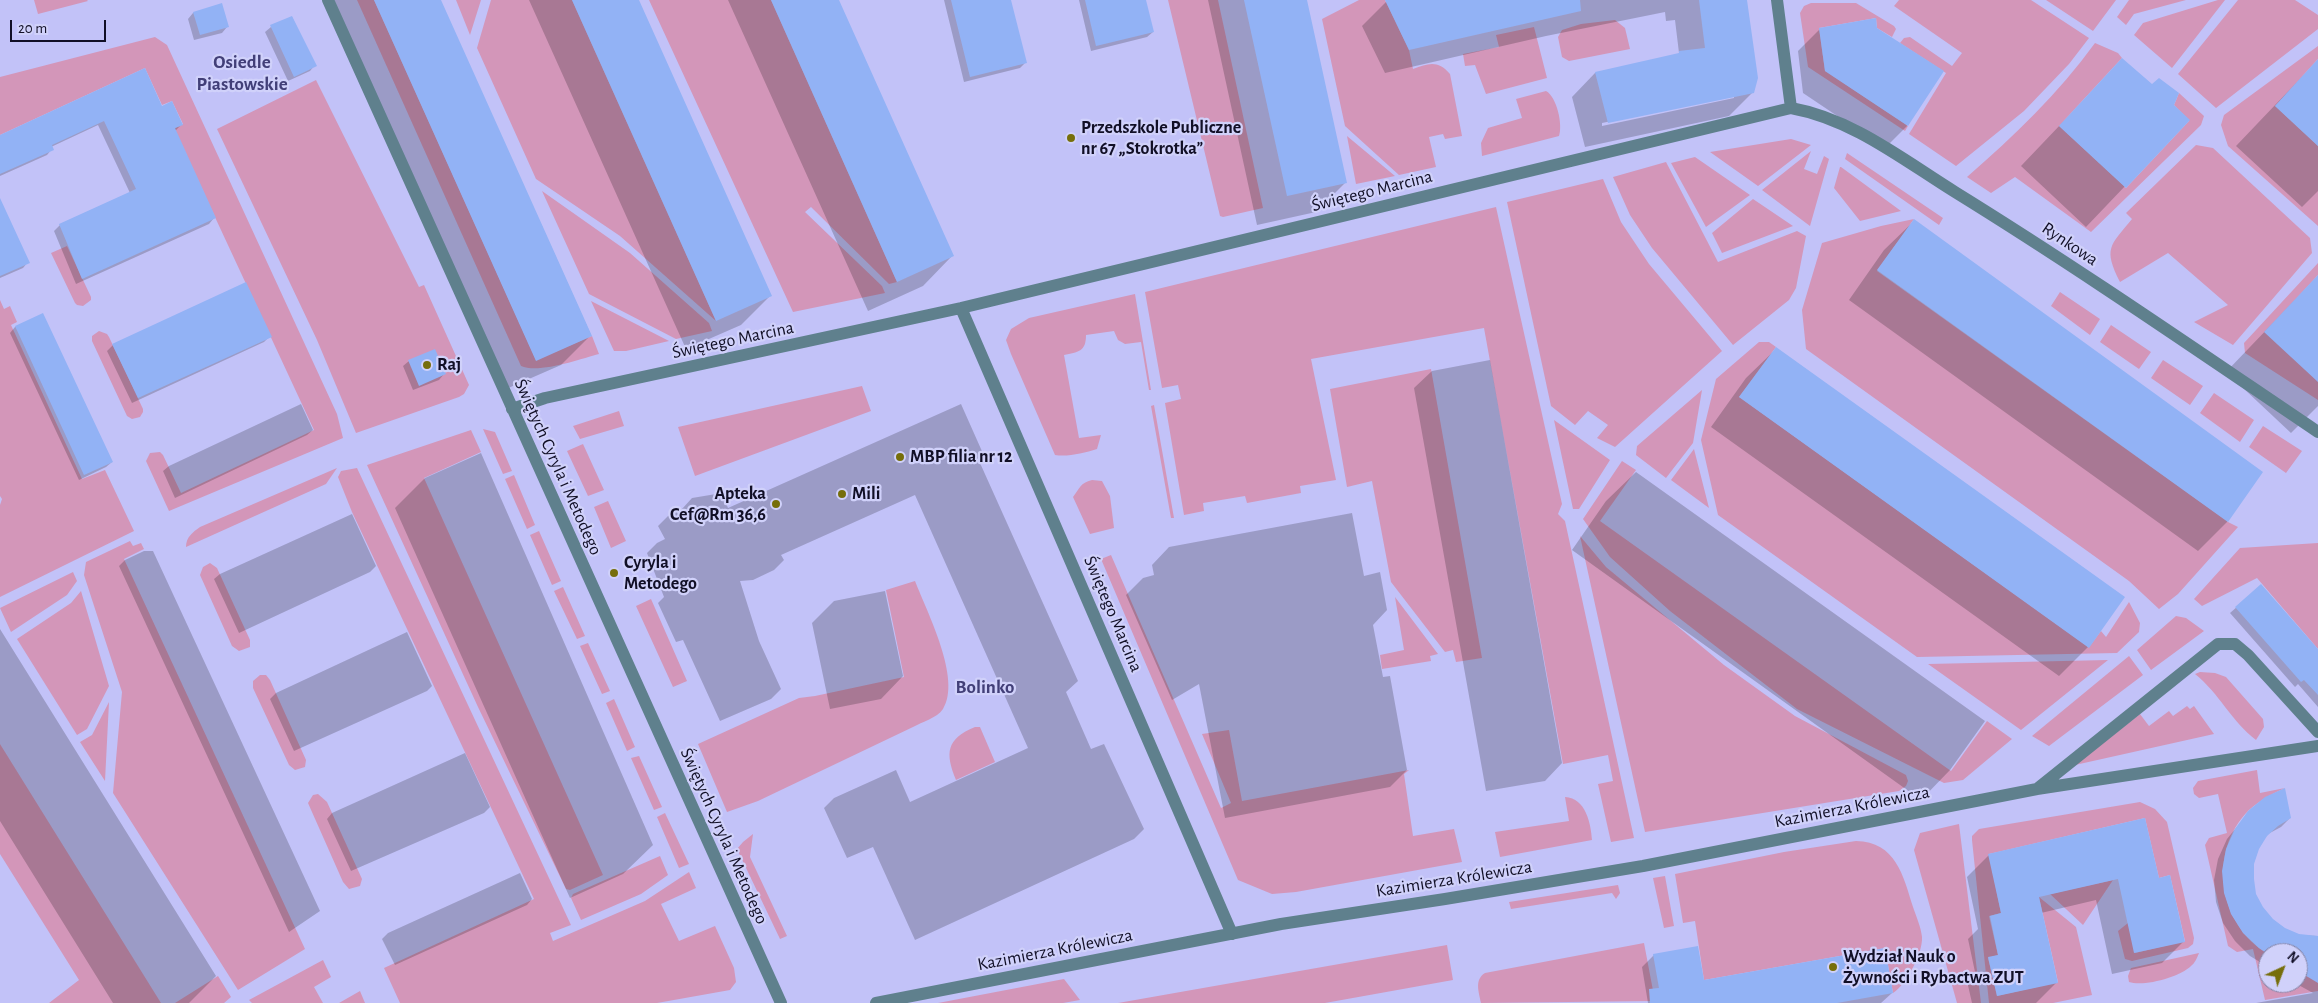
<!DOCTYPE html>
<meta charset="utf-8">
<style>
body{margin:0}
#map{position:relative;width:2318px;height:1003px;overflow:hidden;background:#c2c2f8;font-family:"Alegreya Sans",sans-serif}
canvas{display:block}
.north{position:absolute;left:2258px;top:943px;width:50px;height:50px;box-sizing:border-box;background:#d0d1fa;border:1px solid #8483a5;border-radius:50%;rotate:43deg;font-size:14px;font-weight:700;line-height:20px;text-align:center;color:#110f26}
.north::after{content:'';display:block;margin:auto;width:18px;height:22px;background:#766e0b;clip-path:polygon(50% 0,100% 100%,50% 72%,0 100%)}
.scale{position:absolute;left:10px;top:20px;width:96px;height:22px;box-sizing:border-box;border:2px solid #110f26;border-top:0;padding-left:6px;font-size:15px;line-height:18px;white-space:nowrap;color:#110f26;-webkit-text-stroke:4px #d0d1fa;paint-order:stroke}
</style>
<div id="map">
<canvas width="2318" height="1003"></canvas>
<div class="north">N</div>
<div class="scale">20 m</div>
</div>
<script>
const ctx = document.querySelector('canvas').getContext('2d');
ctx.lineJoin = 'round';
function paint(path, color) { ctx.fillStyle = color; ctx.fill(path, 'evenodd'); }
function strokePath(path, color, width, dash) { ctx.strokeStyle = color; ctx.lineWidth = width; ctx.lineCap = dash ? 'butt' : 'round'; ctx.setLineDash(dash || []); ctx.stroke(path); }
function label(font, color, halo, rows, align = 'center') {
  ctx.font = font + ' "Alegreya Sans",sans-serif'; ctx.lineWidth = 4.5; ctx.setLineDash([]); ctx.textBaseline = 'middle'; ctx.strokeStyle = halo; ctx.fillStyle = color; for (const [text, x, y, turn = 0] of rows) {
    ctx.save(); ctx.translate(x, y); ctx.rotate((+turn || 0) * Math.PI / 180); ctx.textAlign = isNaN(turn) ? turn : align; if (halo) ctx.strokeText(text, 0, 0); ctx.fillText(text, 0, 0); ctx.restore();
  }
}
const green = new Path2D(`
 M34 0H87L88 1 38 14Z
 M357 0H374L536 360 592 336 599 354C580 359 539 374 521 366Z
 M456 0H481L470 35Z
 M491 0H572L716 321 620 236 536 179 477 48Z
 M649 0H771L897 282 889 284 811 207 805 212 882 286 885 293 793 312Z
 M1168 0H1218L1263 208 1223 217 1220 216Z
 M1359 0H1385L1409 50 1413 69C1429 63 1438 60 1450 74L1462 136 1445 139 1443 134 1429 137 1436 167 1399 175 1345 126 1322 19Z
 M1899 0H2031L2089 38 2069 64 2024 111 1956 166 1909 134 1946 73 1900 43 1904 38 1910 37 1952 66 1962 53 1894 6Z
 M2046 0H2116L2093 31Z
 M2129 0H2186L2134 14 2126 25 2117 17Z
 M2218 0H2225L2172 68 2134 35 2143 23Z
 M2238 0H2295L2318 15V29L2216 108 2178 74Z
 M1811 3H1856L1894 26 1896 29 1892 37 1877 28 1876 18 1819 28 1825 71 1908 126 1905 131 1808 67 1800 13 1804 6Z
 M1615 20 1625 28 1630 49 1569 61 1562 57 1558 37 1562 30 1581 24Z
 M1534 27 1547 78 1486 94 1475 65 1465 66 1463 54 1499 47 1496 35Z
 M155 37 167 45 337 414 343 438 169 511 146 461 150 453 160 452 163 455 181 493 314 430 174 129 183 124 172 101 162 105 145 68 0 135V77Z
 M2095 43 2118 53 2122 58 2059 126 2126 188 2189 121 2174 105 2179 93 2204 116 2201 125 2091 232 2015 177 1991 193 1967 177C2014 136 2058 94 2095 43Z
 M2318 46V59L2275 106 2318 146V226L2228 146 2221 125 2224 115Z
 M316 80 419 287 424 285 469 385 464 394 459 397 356 433 317 340 217 129Z
 M1546 91C1557 97 1563 125 1559 136L1482 156 1481 143 1488 128 1522 118 1516 99Z
 M1347 136 1395 176 1356 184Z
 M1791 139 1811 145 1758 186 1710 152Z
 M2196 145 2213 148 2310 238 2312 253 2233 345 2194 322 2228 305 2168 253 2120 282C2103 248 2110 246 2132 219L2126 213Z
 M1811 151 1804 169 1817 174 1824 156 1829 159 1810 226 1762 190Z
 M1847 153 1943 218 1939 225 1845 159Z
 M1695 157 1750 195 1706 227 1671 163Z
 M1666 162 1718 262 1797 231 1806 236 1796 288 1789 300 1733 345 1652 248 1630 215 1613 177Z
 M1840 167H1841L1901 211 1860 221 1834 188Z
 M1603 179 1621 222 1649 264 1722 351 1615 447 1597 438 1608 425 1588 411 1575 425 1551 406 1507 202Z
 M542 191 630 253 709 323 712 331 676 339 589 294Z
 M1753 199 1793 226 1722 253 1712 233Z
 M1496 207 1562 504 1558 514 1565 521 1634 838 1611 842 1598 784 1613 781 1608 755 1563 764 1484 328 1311 359 1336 480 1300 486 1301 493 1247 503 1245 496 1203 503 1204 511 1184 515 1165 403 1181 399 1178 385 1162 388 1145 292Z
 M1914 219 1877 271 2228 522 2238 527 2178 594 2159 609 2129 581 1806 349 1802 310 1822 243 1881 226Z
 M67 246 91 297V300L83 306 77 305 75 303 51 253Z
 M2318 263V275L2297 298 2318 382V400L2245 353 2244 343Z
 M2060 292 2100 319 2090 335 2051 306Z
 M1135 294 1151 390H1149L1141 342 1125 344 1118 340 1114 331 1086 335C1086 352 1078 352 1064 355L1079 438 1101 435 1097 449C1084 453 1068 457 1055 455L1011 354 1006 340 1011 329 1029 318Z
 M0 300 4 309 10 306 17 322 11 325 82 479 105 470 134 531 0 597V505L2 499 0 496Z
 M591 301 669 341 626 351H614Z
 M2111 325 2151 352 2139 369 2100 342Z
 M99 331 107 334 109 337 143 409V412L140 417 132 419 127 416 92 341V336Z
 M1759 342H1769L1776 347 1739 397 2089 647 2101 631 2106 637 2129 602 2140 623 2139 632 2117 653 1917 657 1718 515 1701 440 1716 379Z
 M2163 360 2203 386 2190 405 2151 378Z
 M1431 369 1482 658 1456 662 1453 650 1445 652 1391 582 1372 481 1347 487 1330 389Z
 M862 386 871 411 695 476 678 427Z
 M1702 390 1693 443 1666 478 1636 455 1637 446Z
 M2214 393 2254 420 2240 442 2200 413Z
 M1154 405 1174 518H1171L1151 406Z
 M619 411 624 426 580 439 573 426Z
 M1554 420 1610 460 1579 509H1573Z
 M2263 426 2302 451 2286 473 2249 447Z
 M483 429 495 432 512 471 503 474Z
 M471 430 481 452 424 478 603 875 570 890 566 889 478 707 367 465Z
 M583 444 604 490 588 496 567 451Z
 M1694 449 1709 508 1671 480Z
 M1622 461 1636 470 1600 521 1951 771 1987 721 2012 739 1963 780 1944 783 1797 709 1670 611 1610 557 1583 519Z
 M337 468 326 484 186 547C186 537 193 532 200 527Z
 M357 468 571 925 550 933 553 941 645 901 689 872 696 888 661 904 679 941 715 926 734 968 736 982 730 990 657 1003H400L384 968 534 899 352 512 338 477 341 471Z
 M514 475 535 525 527 529 505 479Z
 M1092 480 1102 481 1110 496 1114 528 1090 534 1073 497C1080 488 1080 483 1092 480Z
 M608 501 626 541 611 548 594 507Z
 M539 531 561 581 552 585 530 535Z
 M1580 536 1606 567 1724 665 1795 716 1906 775 1908 781 1906 786 1899 791 1645 832Z
 M130 541 133 546 141 543 144 549 124 559 305 949 238 990 113 793 122 692 84 575 86 562Z
 M2318 543V649L2257 578 2202 606 2194 599 2240 548Z
 M1111 555 1221 808 1231 803 1202 734 1229 730 1242 801 1409 770 1404 774 1413 836 1454 829 1462 862 1296 892 1272 894 1238 880 1101 559Z
 M210 563 217 568 250 640V647L239 651 232 646 200 575 203 567Z
 M73 572 77 581 67 595 11 632 0 608Z
 M915 581C927 612 962 679 943 709 937 718 922 722 913 727L758 801 727 812 698 744 799 698 815 696 904 677 886 590Z
 M563 587 585 636 577 639 554 591Z
 M81 591 109 686 87 729 77 735 17 639 71 603Z
 M1395 597 1438 654 1430 656 1431 661 1382 669 1380 655 1404 650Z
 M651 599 687 681 673 687 636 606Z
 M2176 616 2186 618 2204 631 2151 670 2137 650Z
 M588 643 610 691 602 694 580 646Z
 M2129 656 2143 675 2049 746 2032 736Z
 M2108 660 2021 730 1928 664Z
 M2200 672 2215 673 2226 677 2263 719 2264 727 2256 740C2231 721 2220 694 2195 674Z
 M260 675H266L270 680 306 760 305 767 295 770 289 765 253 688V681Z
 M614 699 635 747 627 751 606 703Z
 M109 702 105 781 80 742 92 735Z
 M2187 706 2190 709 2194 706 2214 734 2075 765 2140 714 2149 726 2169 711 2173 716Z
 M975 727H980L995 762 956 780C945 753 946 739 975 727Z
 M0 744 161 1003H49L79 980 0 854Z
 M639 756 662 807 654 810 631 758Z
 M2257 770 2260 793 2285 788C2272 794 2260 800 2249 810 2207 852 2218 924 2268 954V983H2298V966L2318 967V991L2265 1000 2253 949 2237 952 2228 946 2205 845 2209 838 2227 833 2218 794 2199 798 2194 794 2193 788 2198 781Z
 M318 794 327 802 362 879 360 886 349 889 343 882 308 803 313 795Z
 M1565 797C1586 798 1591 824 1592 840L1500 857 1495 832 1569 821Z
 M2140 802 2155 809 2167 822 2194 938 2193 944 2188 948 2132 961 2125 959 2118 931 2128 923 2135 953 2185 941 2170 875 2159 878 2145 818 1989 854 2001 913 1989 916 1998 955 1988 958 1997 996 2058 982 2039 897 2076 927 2092 995 2053 1003H1989L1972 840V836L1979 829Z
 M665 813 689 864 679 868 657 817Z
 M1959 824 1981 1003H1957L1914 850 1920 833Z
 M753 834 750 857 787 936 780 939 737 849 743 842Z
 M1856 841C1896 842 1903 875 1913 907 1916 916 1921 927 1922 937 1923 953 1906 985 1893 993L1885 948 1704 980 1695 921 1683 923 1675 874 1784 852Z
 M660 856 668 875 641 894 581 920 571 898 573 894Z
 M1665 876 1674 926 1664 928 1653 878Z
 M2113 880 2083 925 2050 894Z
 M1618 885 1620 893 1616 899 1612 893 1511 909 1509 902Z
 M1644 943 1655 1001 1481 1003C1479 992 1474 980 1485 973Z
 M1447 945 1453 980 1325 1003H1118Z
 M2199 953C2197 958 2195 963 2191 966 2180 977 2144 987 2129 982L2128 976 2131 968Z
 M323 960 331 977 314 987 323 1003H252L249 1000Z
 M218 976 231 997 224 1003H175Z
 M1064 979 1080 1000 1063 1003H938Z
 M360 991 365 1003H339Z`);
const shadow = new Path2D(`
 M331 0H440L591 335 561 365 506 389Z
 M529 0H637L770 296 741 325 686 349Z
 M728 0H837L952 256 923 286 868 311Z
 M944 0H1010L1025 63 1020 68 964 82Z
 M1079 0H1145L1153 32 1147 37 1091 51Z
 M1208 0H1306L1345 183 1316 212 1257 225Z
 M1394 0H1746L1753 92 1729 116 1585 147 1572 97 1595 73 1677 55 1679 53 1675 20 1666 21 1665 12 1546 36 1385 73 1362 26 1386 2ZM1734 96V98L1602 126V123Z
 M221 5 227 27 222 33 194 40 188 19 193 13Z
 M292 17 315 65 310 71 288 81 265 32 271 27Z
 M1876 28 1907 126 1885 148 1803 93 1798 51 1820 29Z
 M2122 60 2188 120 2086 227 2021 166Z
 M2318 60V191L2302 207 2236 146Z
 M161 107 182 124 175 131 214 218 209 224 76 284 54 231 60 225 130 193 98 125 51 147 52 149 47 155 0 176V136Z
 M0 201 28 262 23 268 0 278Z
 M1914 221 2261 472 2227 522 2198 551 1849 300 1884 250Z
 M2318 276V406L2291 433 2226 372Z
 M43 315 112 462 106 467 79 480 10 333 15 327Z
 M270 336 264 342 132 403 107 351 113 345Z
 M1776 349 2088 647 2059 676 1711 427 1746 378Z
 M1490 360 1562 763 1545 781 1486 791 1414 388 1432 371Z
 M409 361 444 374 439 380 413 390 403 366Z
 M301 404 313 430 307 435 175 498 163 471 169 466Z
 M961 404 985 458 980 463 1078 681 1066 692 1091 749 1104 744 1144 829 1134 839 915 940 873 847 847 858 824 808 834 798 896 770 910 802 1028 748 915 495 781 555 784 560 774 570 753 580 740 581 759 641 781 689 771 699 720 721 683 640 676 642 658 603 664 597 647 553 657 543 665 539 658 526 668 516 682 509 692 498 722 493 728 508Z
 M481 453 653 845 623 874 570 898 395 508 425 478Z
 M1636 472 1985 721 1950 770 1921 800 1572 550 1606 501Z
 M1352 513 1364 576 1380 572 1387 610 1373 625 1383 677 1390 676 1407 770 1390 787 1225 818 1199 684 1172 700 1126 595 1143 578 1154 575 1152 565 1169 547Z
 M352 514 376 566 370 572 239 633 214 579 220 574Z
 M144 551H153L320 911 289 932 119 566 125 560Z
 M2261 586 2318 651V707L2298 684 2295 687 2230 613Z
 M885 591 903 676 881 699 830 709 812 623 834 601Z
 M0 629 216 976 189 1003H113L0 821Z
 M407 632 432 686 427 691 294 751 270 699 276 693Z
 M465 753 490 807 484 813 351 871 327 819 332 813Z
 M2249 812 2290 818 2281 827 2268 834 2258 848 2253 864V879L2255 894 2262 908 2272 920 2285 929 2299 935 2318 936V1003H2256L2313 993 2295 983H2298V953H2268V967L2250 956 2235 941 2223 923 2216 902 2214 880 2218 859 2227 839Z
 M1989 855 2158 879 2184 941 2162 963 2112 974 2096 900 2041 913 2057 982 2036 1003H1972L1967 981 1975 972 1968 939 1978 929 1967 877Z
 M520 873 532 899 527 905 395 965 382 939 388 933Z
 M1654 955 1703 981 1892 993 1881 1003H1648L1642 967Z`);
const building = new Path2D(`
 M374 0H441L592 336 536 361Z
 M572 0H639L772 296 716 321Z
 M771 0H839L954 256 897 282Z
 M951 0H1011L1027 63 970 77Z
 M1085 0H1146L1154 32 1096 46Z
 M1244 0H1307L1347 183 1287 196Z
 M1385 0H1580L1581 11 1409 50Z
 M1699 0H1747L1758 78 1754 93 1608 123 1595 72 1679 53V51L1705 48Z
 M222 3 229 27 200 35 193 12Z
 M292 16 317 66 294 77 270 25Z
 M1876 18 1877 28 1944 71 1908 126 1825 71 1819 28Z
 M2122 58 2152 84 2159 78 2179 93 2174 105 2190 120 2126 188 2059 126Z
 M2318 59V146L2275 106Z
 M145 68 162 106 172 101 183 125 175 128 216 218 82 279 59 224 136 189 104 121 52 145 54 150 0 174V135Z
 M0 198 30 263 0 276Z
 M1914 219 2263 472 2228 522 1877 270Z
 M2318 275V382L2264 332Z
 M246 282 272 337 138 398 112 344Z
 M43 313 113 462 84 475 15 326Z
 M1776 347 2125 597 2089 648 1739 397Z
 M435 349 446 374 419 386 408 360Z
 M2261 584 2318 649V695L2304 680 2301 682 2235 607Z
 M2285 788 2291 818 2278 826 2267 836 2259 849 2254 864V879L2256 894 2263 907 2273 919 2285 928 2299 934 2318 936V983L2298 971V953L2268 954 2259 948 2243 933 2231 914 2224 893 2222 871 2226 849 2235 829 2248 811 2265 797Z
 M2145 818 2159 878 2170 875 2185 942 2134 953 2118 879 2039 897 2058 983 1997 996 1988 957 1998 955 1990 916 2001 913 1988 854Z
 M1698 946 1704 980 1885 948 1893 993 1837 1003H1650L1649 989 1659 988 1653 954Z`);
const street = new Path2D(`
 M328 0 781 1003
 M1777 0 1791 108
 M961 308 1232 934
 M512 409 545 398 961 308 1791 108C1852 119 1902 159 1955 192 2078 268 2198 351 2318 432
 M2037 789 2218 644H2235L2248 655 2318 732
 M876 1003 1281 924 1445 899 1643 866 2037 789 2318 746`);
const markers = [
 [1071,138,5,"#766e0b"],
 [427,365,5,"#766e0b"],
 [900,457,5,"#766e0b"],
 [842,494,5,"#766e0b"],
 [776,504,5,"#766e0b"],
 [614,573,5,"#766e0b"],
 [1833,967,5,"#766e0b"]
];
const poiNames = [
 ["Przedszkole Publiczne",1081,128],
 ["nr 67 „Stokrotka”",1081,149],
 ["Raj",437,365],
 ["MBP filia nr 12",910,457],
 ["Apteka",766,494,"right"],
 ["Cef@Rm 36,6",766,515,"right"],
 ["Mili",852,494],
 ["Cyryla i",624,563],
 ["Metodego",624,584],
 ["Wydział Nauk o",1843,957],
 ["Żywności i Rybactwa ZUT",1843,978]
];
const streetNames = [
 ["Świętego Marcina",1372,191,-14],
 ["Rynkowa",2070,244,34],
 ["Świętego Marcina",733,340,-12],
 ["Świętych Cyryla i Metodego",558,467,66],
 ["Świętego Marcina",1113,614,67],
 ["Kazimierza Królewicza",1852,807,-11],
 ["Świętych Cyryla i Metodego",724,836,66],
 ["Kazimierza Królewicza",1454,879,-9],
 ["Kazimierza Królewicza",1055,950,-11]
];
const neighbourhoodNames = [
 ["Osiedle",242,62],
 ["Piastowskie",242,84],
 ["Bolinko",985,687]
];
paint(green, '#d396b9');
paint(shadow, '#0003');
paint(building, '#92b2f5');
strokePath(street, '#5f808d', 12);
for (const [x, y, r, color] of markers) { const dot = new Path2D(); dot.arc(x, y, r, 0, 2 * Math.PI); ctx.fillStyle = color; ctx.fill(dot); strokePath(dot, '#d0d1fa', 2); }
label('bold 18px', '#110f26', '#d0d1fa', poiNames, 'left');
label('18px', '#110f26', '#d0d1fa', streetNames);
label('bold 19px', '#423f78', '#d0d1fa', neighbourhoodNames);
</script>
